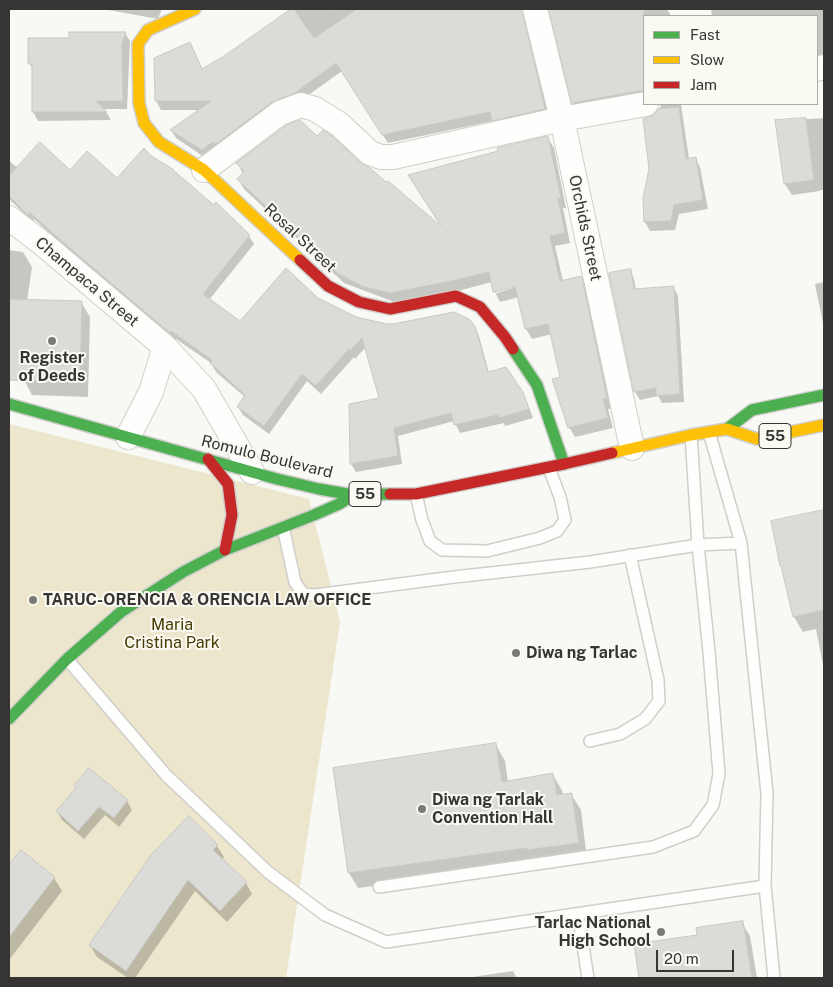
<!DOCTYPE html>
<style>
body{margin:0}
#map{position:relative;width:833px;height:987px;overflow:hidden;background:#f8f8f4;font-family:"Public Sans",sans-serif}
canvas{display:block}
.frame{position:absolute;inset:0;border:10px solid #363533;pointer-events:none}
.legend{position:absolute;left:643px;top:15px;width:175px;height:90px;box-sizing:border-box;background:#faf9f2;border:1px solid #acaba6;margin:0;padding:6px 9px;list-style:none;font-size:15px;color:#363533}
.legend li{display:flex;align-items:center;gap:10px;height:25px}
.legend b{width:25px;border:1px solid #acaba6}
.scale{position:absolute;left:656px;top:950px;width:78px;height:22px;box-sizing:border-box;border:2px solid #363533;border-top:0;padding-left:6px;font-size:15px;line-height:18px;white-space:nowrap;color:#363533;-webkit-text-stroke:4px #faf9f2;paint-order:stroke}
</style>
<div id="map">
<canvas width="833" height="987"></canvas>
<div class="frame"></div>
<ul class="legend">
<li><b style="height:6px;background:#4caf50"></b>Fast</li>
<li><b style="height:6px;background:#ffc107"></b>Slow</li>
<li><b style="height:6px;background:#c62828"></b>Jam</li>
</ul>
<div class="scale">20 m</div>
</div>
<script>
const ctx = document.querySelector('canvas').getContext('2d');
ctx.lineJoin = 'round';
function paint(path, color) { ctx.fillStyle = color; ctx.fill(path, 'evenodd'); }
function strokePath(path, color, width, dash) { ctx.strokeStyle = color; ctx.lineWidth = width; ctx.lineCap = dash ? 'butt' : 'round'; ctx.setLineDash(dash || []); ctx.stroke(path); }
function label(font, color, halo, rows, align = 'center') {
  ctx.font = font + ' "Public Sans",sans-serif'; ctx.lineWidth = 4; ctx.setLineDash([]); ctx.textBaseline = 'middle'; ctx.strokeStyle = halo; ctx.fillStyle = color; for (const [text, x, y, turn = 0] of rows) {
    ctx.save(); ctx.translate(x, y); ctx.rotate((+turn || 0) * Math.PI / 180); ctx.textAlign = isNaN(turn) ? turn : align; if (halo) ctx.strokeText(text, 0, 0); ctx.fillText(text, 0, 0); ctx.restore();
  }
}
const green = new Path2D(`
 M9 424 309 499 340 622 286 978H9Z`);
const shadow = new Path2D(`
 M103 9H162L158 19Z
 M293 9H328L330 11V9H530L549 118 498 129 493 121 388 143 342 71 300 101 207 159 176 138 171 130 201 110H161L156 101 190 44 203 70 224 57Z
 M550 9H667L671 16H644V100L579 112 573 103Z
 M711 9H824V66L817 68V16H712Z
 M125 33 130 41 127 109H103L106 112 111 120 38 121 33 112V69L29 63 70 39Z
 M661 104H681L689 159 695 158 700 167 708 209 679 214 675 230 650 231 645 222 655 116 660 110Z
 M824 118V190H820V191L792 195 785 184 776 121Z
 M317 138 360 164 443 230 548 138 554 148 566 208H563L570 243 555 246 563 281 580 277 587 289 612 408 608 409 613 428 575 437 569 427 561 378 552 334 532 339 526 329 519 297 500 302 495 292 492 282 458 291 397 303 344 283 244 189 238 179 243 174 238 164ZM521 284V286L496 293V290Z
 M150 156 249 236 254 244 209 300 241 323 317 299 355 318 386 325 474 327 479 336 489 373 522 393 527 402 533 418 505 426 504 423 460 433 454 421 398 436 402 464 356 472 351 464V405L381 399 366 347 355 359 354 357 321 394 307 381 269 434 243 415 238 407 245 397 216 372 211 363 176 339 175 340 70 252 34 219 33 222 9 199V161L18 168 70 172 117 180Z
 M9 250 23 252 32 267 27 301 81 302 90 317 88 397 32 395 24 380V376L9 374Z
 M630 271 634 279 636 290 674 288 678 296 684 402 662 403 658 396 640 400 635 392 610 274Z
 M824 282V328L815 284Z
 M824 512V668L823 665 816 629 803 632 794 617 773 522Z
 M496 745 505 761 508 782 552 774 562 790 563 795 571 794 581 810 587 859 536 864 358 888 349 873Z
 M127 801 132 810 119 827 105 815 84 839 62 820 57 811Z
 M217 846 224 857 222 860 246 883 252 894 227 922 195 891 135 978H128L97 957 90 945Z
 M21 852 54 878 62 891 9 960V867Z
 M742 923 750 936 757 978H640L635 945 699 936Z
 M513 971 517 978H466Z`);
const building = new Path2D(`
 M291 9H294L314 38 357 9H522L545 109 492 121 490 112 382 135 336 63 295 93 272 102 216 144 213 142 202 150 170 130 211 101H155L154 58 190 42 202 69 224 56Z
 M549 9H644V90L572 103Z
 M69 32H126L122 44 123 101H96L107 112H32V64H28V38H69Z
 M679 107 686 159 696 157 703 200 674 205 671 221 644 222 643 198 649 169 643 119 654 115 658 109Z
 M806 118 814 180 784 184 775 120Z
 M300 120 317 136 323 130 331 135 361 163 370 168 386 182 388 181 441 226 408 175 498 151 497 148 548 136 561 198H558L565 233 550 236 560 281 581 276 582 278 607 398 603 399 608 418 568 428 552 379 560 377 548 324 525 329 515 287 493 292 489 272 452 281 390 293 364 287 337 273 237 179 244 171 236 163 287 125Z
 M40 142 70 170 87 151 117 178 144 148 150 155 174 170H173L214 205 216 202 250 235 203 294 240 321 286 268 318 298 356 317 387 324H393L454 312 469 319 475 326 488 372 506 367 523 392 529 409 499 418 498 415 454 425 451 413 394 428 398 456 350 464 349 404 379 398 362 338 349 352V349L316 386 302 374 264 426 237 407 245 395 210 363 212 360 171 331 170 333 64 243 29 212V216L9 196V176Z
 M631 269 634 289 674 286 680 394 656 396V388L634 392 609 273Z
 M9 299 82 301 80 383 9 380Z
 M824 510V610L793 617 781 566H780L771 521Z
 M496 743 502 782 553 773 557 795 572 793 579 843 527 850 526 848 348 873 333 768Z
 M89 768 128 800 114 818 99 807 78 831 56 811 76 788 74 786Z
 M189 816 218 845 213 850 247 882 220 911 188 880 126 971 89 945 151 855Z
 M21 850 55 877 9 937V865Z
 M743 921 752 978H639L634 944 697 935 696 928Z`);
const lane = new Path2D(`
 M709 432 741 543 767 793 765 886 774 978
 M416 494 422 520 430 541 442 550 487 551 540 538 557 531 565 520 560 497 549 468
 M283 527 295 582 303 594 315 595 454 577 590 562 698 545 741 543
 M67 659 166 775 268 872 325 915 386 942 765 886
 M590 741 620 734 645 719 659 701 658 680 630 555
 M379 887 653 847 694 831 713 805 719 774 709 652 698 545 691 435
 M578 914 588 978`);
const street = new Path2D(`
 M535 9 562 119 632 448
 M817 69 824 67
 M204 170 280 113 301 105 315 109 339 124 370 153 381 157H393L562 119 646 104
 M9 218 43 244 165 347 204 389 252 472
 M128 437 151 392 165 347`);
const fast = new Path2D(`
 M513 349 537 385 564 464
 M9 404 277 479 319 489 353 495 390 494
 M727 429 752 410 824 395
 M9 719 67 659 121 612 183 572 225 550 314 515 339 504 353 495`);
const slow = new Path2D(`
 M195 9 148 30 138 44 139 103 144 123 159 142 204 170 300 260
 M612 453 691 435 727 429 757 439 824 425`);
const jam = new Path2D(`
 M300 260 328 286 359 302 390 309 456 296 480 307 505 337 513 349
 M208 459 228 484 232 515 225 550
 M390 494H416L564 464 612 453`);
const markers = [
 [52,341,5,"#7a7977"],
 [33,600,5,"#7a7977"],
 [516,653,5,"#7a7977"],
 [422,809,5,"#7a7977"],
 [661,932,5,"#7a7977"]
];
const shields = [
 [775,436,32],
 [365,494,32]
];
const shieldNames = [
 ["55",775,436],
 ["55",365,494]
];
const streetNames = [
 ["Orchids Street",585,228,78],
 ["Rosal Street",300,238,43],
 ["Champaca Street",87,282,40],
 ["Romulo Boulevard",267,457,14]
];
const poiNames = [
 ["Register",52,358,"center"],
 ["of Deeds",52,376,"center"],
 ["TARUC-ORENCIA & ORENCIA LAW OFFICE",43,600],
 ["Diwa ng Tarlac",526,653],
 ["Diwa ng Tarlak",432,800],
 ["Convention Hall",432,818],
 ["Tarlac National",651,923,"right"],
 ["High School",651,941,"right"]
];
const parkNames = [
 ["Maria",172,625],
 ["Cristina Park",172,643]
];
paint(green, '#ece6cd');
paint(shadow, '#0003');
paint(building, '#dbdbd8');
strokePath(building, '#c8c8c5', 1);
strokePath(lane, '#cfcecb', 14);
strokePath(street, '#cfcecb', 26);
strokePath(fast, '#cfcecb', 14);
strokePath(slow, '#cfcecb', 14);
strokePath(jam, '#cfcecb', 14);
strokePath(lane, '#fefefd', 11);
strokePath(street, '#fefefd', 24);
strokePath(fast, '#4caf50', 11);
strokePath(slow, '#ffc107', 11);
strokePath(jam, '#c62828', 11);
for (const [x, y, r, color] of markers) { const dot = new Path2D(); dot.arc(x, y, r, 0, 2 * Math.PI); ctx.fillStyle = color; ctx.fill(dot); strokePath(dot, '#faf9f2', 2); }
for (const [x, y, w] of shields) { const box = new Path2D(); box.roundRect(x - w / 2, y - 12.5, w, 25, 4); ctx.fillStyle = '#faf9f2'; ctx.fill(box); strokePath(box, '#363533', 1); }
label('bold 15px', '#363533', null, shieldNames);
label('16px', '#363533', '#faf9f2', streetNames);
label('bold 16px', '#363533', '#faf9f2', poiNames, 'left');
label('16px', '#463b00', '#faf9f2', parkNames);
</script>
